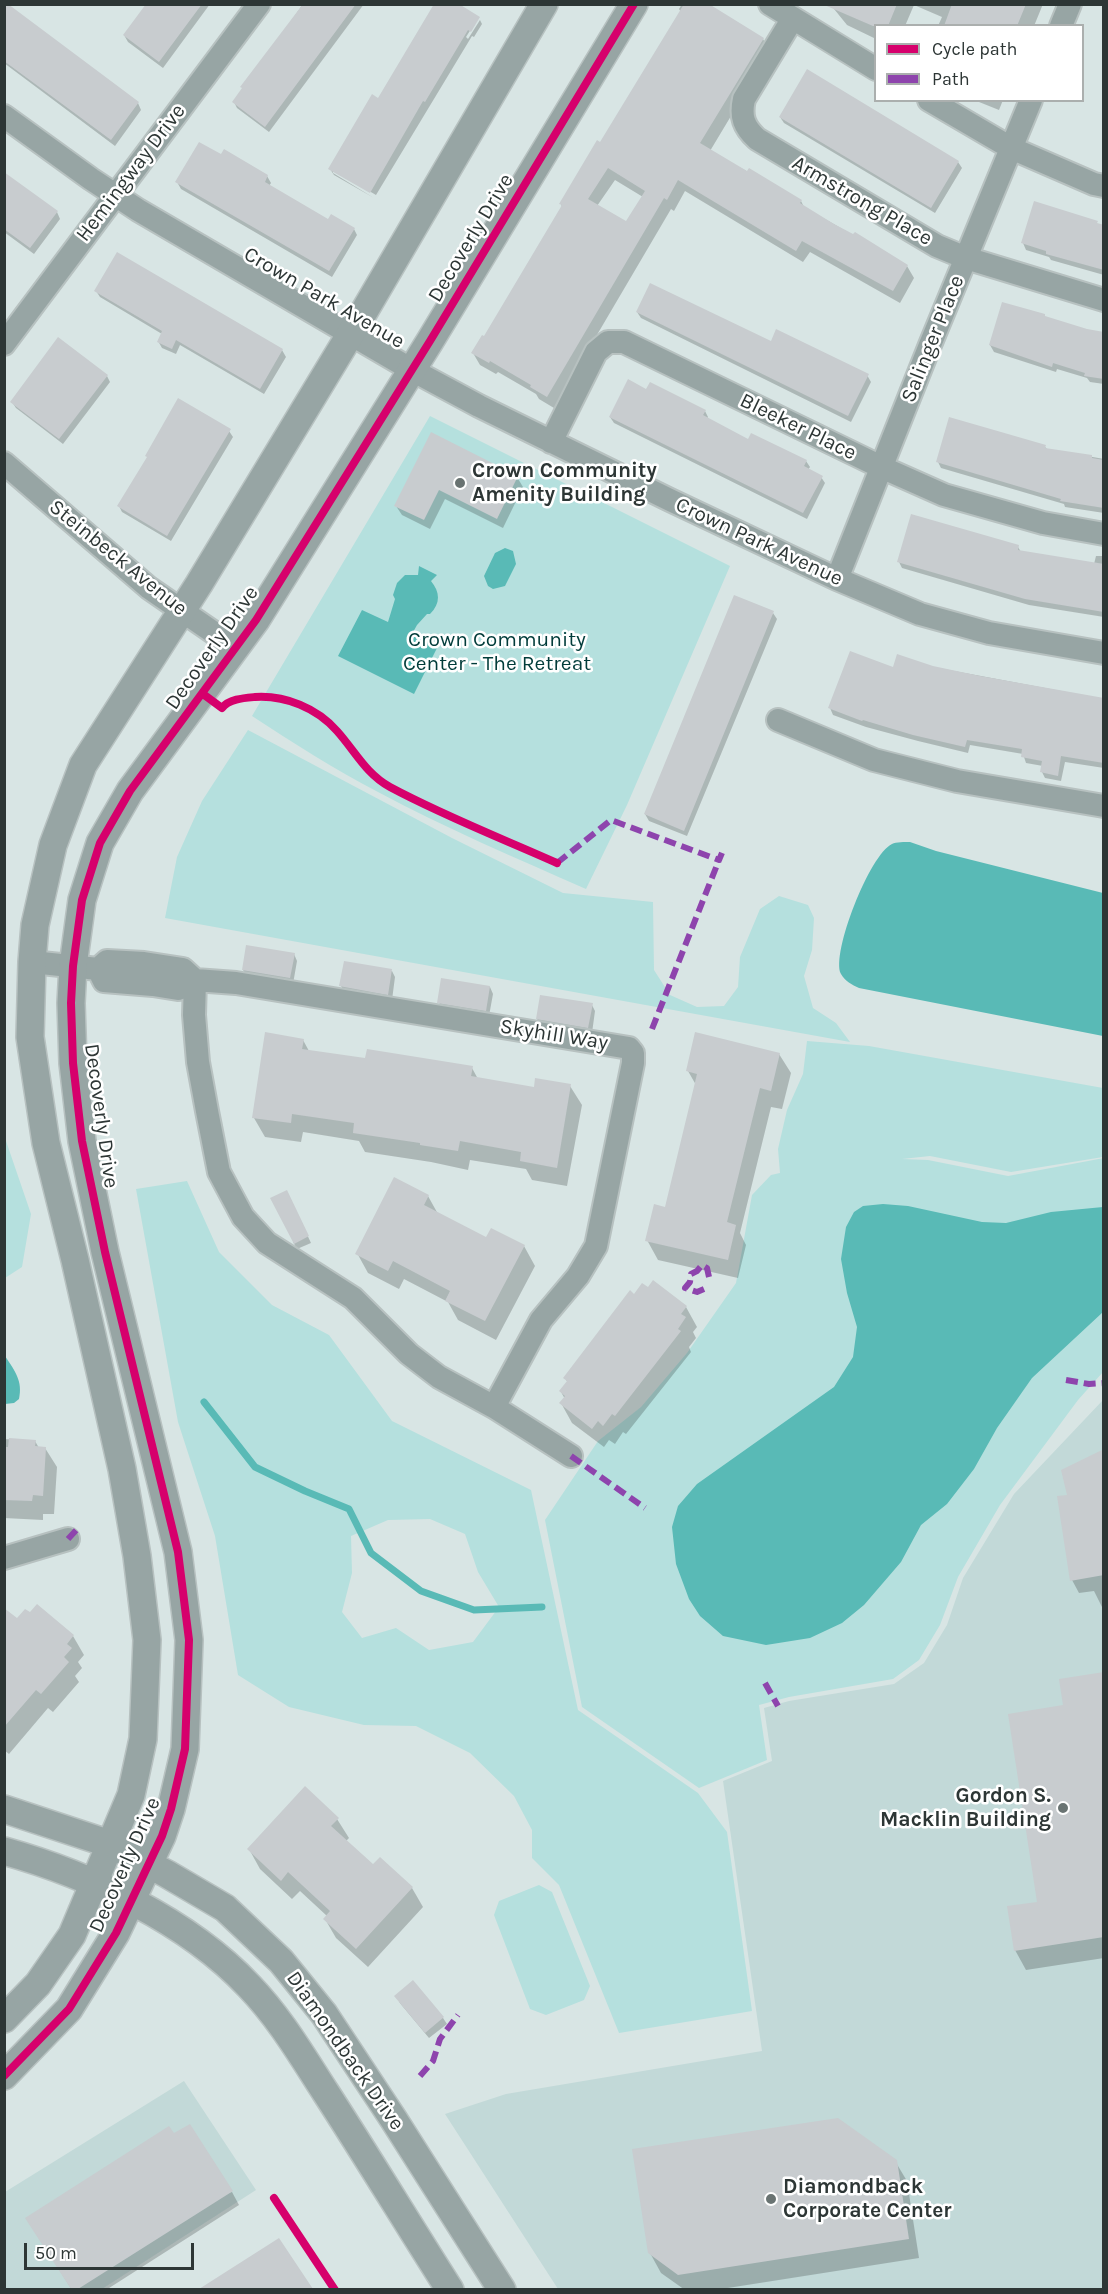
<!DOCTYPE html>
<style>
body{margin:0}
#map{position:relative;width:1108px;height:2294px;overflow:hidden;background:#d8e5e4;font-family:Karla,sans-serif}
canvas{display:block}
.frame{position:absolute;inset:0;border:6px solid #2d3635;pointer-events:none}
.legend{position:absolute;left:874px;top:24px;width:210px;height:78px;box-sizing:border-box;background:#fff;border:2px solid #abafae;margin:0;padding:8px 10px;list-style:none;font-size:18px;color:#2d3635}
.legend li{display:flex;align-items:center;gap:12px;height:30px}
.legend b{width:30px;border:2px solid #abafae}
.scale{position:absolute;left:24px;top:2243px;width:170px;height:27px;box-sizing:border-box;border:3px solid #2d3635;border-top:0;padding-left:8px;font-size:18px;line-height:21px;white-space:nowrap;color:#2d3635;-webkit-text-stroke:4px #fff;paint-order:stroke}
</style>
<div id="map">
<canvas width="1108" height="2294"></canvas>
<div class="frame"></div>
<ul class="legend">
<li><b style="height:8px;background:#d6006c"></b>Cycle path</li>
<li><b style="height:8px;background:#8e44ad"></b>Path</li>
</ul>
<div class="scale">50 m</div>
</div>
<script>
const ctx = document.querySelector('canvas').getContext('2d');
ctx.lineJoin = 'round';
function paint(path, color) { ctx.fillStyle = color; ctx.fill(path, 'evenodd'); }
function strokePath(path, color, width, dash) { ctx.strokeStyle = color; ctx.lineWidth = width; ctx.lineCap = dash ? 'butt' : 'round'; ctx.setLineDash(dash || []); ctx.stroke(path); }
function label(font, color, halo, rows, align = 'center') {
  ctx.font = font + ' Karla,sans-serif'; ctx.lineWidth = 5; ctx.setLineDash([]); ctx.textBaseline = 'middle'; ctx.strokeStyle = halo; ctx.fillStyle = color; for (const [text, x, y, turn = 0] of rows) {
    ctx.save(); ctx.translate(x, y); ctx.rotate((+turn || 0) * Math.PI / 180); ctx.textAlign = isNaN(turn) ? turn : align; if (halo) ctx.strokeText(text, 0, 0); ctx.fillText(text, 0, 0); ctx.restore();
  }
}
const built = new Path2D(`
 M1103 1400V2289H558L445 2114 506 2094 762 2051 723 1781 772 1761 764 1708 789 1701 894 1684 924 1663 947 1625 963 1578 1014 1494Z
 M184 2081 256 2190 102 2289 5 2290V2192Z`);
const green = new Path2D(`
 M430 416 730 566 627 805 586 889C516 858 445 828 378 792 334 769 293 743 252 716Z
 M248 730 452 838 563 893 653 902 654 970 670 995 697 1007 724 1006 738 987 740 957 760 909 779 896 808 905 814 918 812 950 804 976 813 1008 836 1023 850 1042 165 918 177 857 202 801Z
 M807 1041 869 1046 1103 1088V1157L1011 1172 930 1156 902 1159 928 1160 1008 1176 1104 1158 1103 1372 1078 1400 1000 1505 958 1577 940 1625 919 1660 893 1679 789 1697 759 1705 767 1760 699 1788 582 1707 545 1520 598 1441 641 1407 687 1353 736 1283 752 1195 771 1175 780 1173 778 1149 787 1110 803 1074Z
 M5 1138 31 1214 22 1267 5 1278Z
 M187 1181 219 1252 272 1305 329 1335 392 1421 531 1490 578 1710 698 1793 727 1832 752 2011 619 2033 559 1885 532 1858V1830L514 1796 470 1753 416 1726 364 1725 289 1707 238 1675 215 1536 178 1422 136 1189ZM430 1519 465 1534 478 1572 499 1607 473 1642 429 1650 396 1628 362 1638 342 1612 352 1573 351 1536 388 1520Z
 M539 1885 552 1892 590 1986 584 2000 546 2015 530 2009 494 1915 499 1901Z`);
const water = new Path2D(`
 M505 548 513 551 516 564 505 586 493 589 488 586 484 576 495 553Z
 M419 566 437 575 431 581C440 592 441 603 430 614H427L417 625 412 634 438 646 414 694 338 656 362 610 388 622 395 599 393 595 397 583 405 575H418Z
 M910 842 936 851 1103 893V1036L859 988C852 985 845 981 841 974 831 953 870 854 892 844 896 842 905 842 910 842Z
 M883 1204 908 1206 982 1222 1006 1223 1051 1212 1103 1207V1312L1032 1378 997 1428 974 1469 947 1504 921 1525 901 1562 864 1605 842 1623 810 1638 766 1645 723 1636 700 1616 689 1599 676 1564 672 1527 678 1506 697 1484 834 1387 853 1357 857 1327 847 1293 841 1259 846 1227 854 1212 863 1206Z
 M5 1356C15 1371 23 1381 19 1399L14 1403 5 1404Z`);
const shadow = new Path2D(`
 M147 4H210L163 68 128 42 124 35Z
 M303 4H364L269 132 237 108 234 102Z
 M436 4H456L478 18 466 37 468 39 480 20 482 24 474 37 472 36 376 195 333 170V173L374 198 334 175 330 169 372 97 379 100Z
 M682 4H706L763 39 770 51 710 151 801 201 804 207 907 266 914 278 900 303 810 252 803 262 685 191 674 211 671 209 554 408 539 399 536 394 498 372 496 374 480 365 473 353 485 338 562 207 561 204 601 144 681 12 679 9ZM615 180 643 197 626 223 597 206Z
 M830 4H1043L1034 26H938L942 17 914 5 905 26H876V39L847 25Z
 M4 11 138 103 141 110 115 146 4 63Z
 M974 100H1003L999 110Z
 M780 117 958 162 962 168 935 213 784 123Z
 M221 156 267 176 271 183 269 186 329 221 354 229 357 235 332 277 181 189 177 182Z
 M4 173 57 212 60 219 34 254 4 232Z
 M1104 226V275L1051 260 1049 257 1026 250 1023 243Z
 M118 254 282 350 286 357 264 394 180 345 176 354 162 348 158 341 162 334 100 297 96 291Z
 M637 312 867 375 871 382 851 422 641 318Z
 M1046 317 1086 331 1104 334V384L1090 382 1087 378 1057 369 1056 372 994 352 990 345Z
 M107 376 110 382 63 444 16 408 12 402Z
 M647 391 705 411 708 417 707 419 749 441 806 461 810 467 808 470 821 477 825 483 807 519 614 423 610 417Z
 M229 431 233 437 171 541 122 512 119 506Z
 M432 434 517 477 523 487 503 528 445 499 430 529 402 515 396 506Z
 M1045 447 1047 449 1104 459V513L1065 507 1064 504 941 468 938 462Z
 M1018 547 1021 552 1094 564 1096 556H1104V617L1029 605 902 568 899 562Z
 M773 613 777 619 687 836 649 821 645 814Z
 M933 667 1104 699V768L1065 762 1061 781 1045 778 1042 772 1043 766 1026 763 1023 754 970 745 968 753 918 741 866 727 833 715 830 708 894 669Z
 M294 954 297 961 293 984 247 976 243 970Z
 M392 971 395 977 392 1000 345 993 341 986Z
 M490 987 493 994 489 1016 442 1009 439 1002Z
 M592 1005 595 1011 592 1033 541 1025 537 1019Z
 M303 1040 309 1051 366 1060 472 1068 478 1079 535 1089 570 1086 582 1105 567 1186 532 1180 526 1169 470 1160 468 1170 431 1162 365 1152 359 1141 303 1132 301 1142 265 1137 254 1118Z
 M779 1054 791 1073 782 1109 771 1107 740 1233 746 1245 738 1278 658 1260 647 1240 666 1208 696 1085 688 1071Z
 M428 1196 438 1214 487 1239 524 1246 535 1266 496 1340 458 1320 448 1302 404 1279 399 1289 368 1273 357 1253Z
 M290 1198 311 1243 297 1249 293 1242Z
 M634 1296 686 1307 697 1327 693 1332 696 1338 689 1347 691 1352 626 1434 623 1432 615 1444 609 1440 604 1447 572 1423 561 1403 565 1399 561 1392 568 1383 565 1378Z
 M4 1439 35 1441 39 1448H45L57 1467 54 1514H43V1520L4 1518Z
 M1104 1451V1607H1102L1094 1591 1079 1593 1072 1580 1069 1496Z
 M17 1621 73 1636 84 1655 78 1662 82 1668 75 1676 79 1682 53 1712 48 1708 9 1754 4 1750V1624Z
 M1104 1674V1958L1026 1970 1015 1950 1039 1903 1065 1706Z
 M337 1819 349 1838 346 1841 373 1866 380 1859 412 1888 423 1907 368 1967 336 1938 325 1919 327 1916 300 1891 292 1899 260 1869 249 1849Z
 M399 2002 443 2018 447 2024 429 2038Z
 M895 2161 907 2181 919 2258 715 2290H685L661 2273 650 2253Z
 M232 2192 239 2205 106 2290H72L35 2231Z
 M279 2240 311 2290H202Z`);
const stream = new Path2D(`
 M204 1402 255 1467 305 1491 349 1509 371 1553 421 1591 474 1610 542 1607`);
const building = new Path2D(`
 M4 4H8L139 102 111 140 4 61Z
 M146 4H202L159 62 123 35Z
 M303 4H356L265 127 232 102 242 88 240 87Z
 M434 4H459L480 17 471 32 468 30 425 102 423 101 370 193 328 169 372 94 378 98Z
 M684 4H709L764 38 700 143 747 171 749 168 802 200 800 203 834 224 853 234 855 232 908 265 893 291 802 241 796 251 678 180 667 200 664 198 547 397 530 387 531 385 490 361 489 363 471 353 482 335 484 336 562 205 559 204 597 140 600 142ZM608 168 645 191 626 221 588 199Z
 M822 4H897L888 26H873Z
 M952 4H1026L1017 26H944Z
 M807 69 959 161 931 208 779 117Z
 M199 142 221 154 224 149 268 175 265 182 328 219 331 214 355 228 329 271 175 182Z
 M4 172 58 211 30 248 4 229Z
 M1034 201 1098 221 1097 223 1104 225V270L1046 254V251L1021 243Z
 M117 252 283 349 260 389 176 340 172 349 157 342 162 331 94 291Z
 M650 283 771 341 776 329 869 374 848 416 636 312Z
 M1002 302 1045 314V316L1087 329 1104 332V379L1084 376 1085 373 1053 363 1052 367 989 345Z
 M58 337 108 375 59 439 10 402Z
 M628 379 646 389 650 382 706 410 703 415 748 439 751 433 807 460 804 466 823 476 803 513 609 417Z
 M178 398 231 429 167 536 117 506 147 457 145 456Z
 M949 417 1046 445 1045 448 1092 455V458L1104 460V508L1060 501 1061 499 936 462Z
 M431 432 518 476 497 519 439 490 424 520 394 506Z
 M911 514 1019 545 1018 550 1104 564V612L1025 599 897 562Z
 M734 595 774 611 684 831 644 814Z
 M850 651 893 667 897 654 933 666 980 676 1104 698V763L1061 756 1058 776 1040 772 1042 761 1021 757 1022 749 967 740 965 747 913 735 863 720 862 721 828 708Z
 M246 945 295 953 290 978 242 970Z
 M344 961 392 969 388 995 339 986Z
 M441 978 490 986 486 1011 437 1003Z
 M540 995 593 1003 588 1028 536 1019Z
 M265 1032 304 1039 302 1049 365 1058 367 1049 473 1066 471 1076 534 1087 535 1078 571 1084 557 1168 520 1161 521 1152 460 1141 458 1151 420 1145V1143L353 1133 354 1123 292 1114 291 1123 252 1118Z
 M695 1032 780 1053 771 1091 760 1088 727 1222 736 1225 728 1260 645 1241 654 1204 665 1207 697 1074 686 1071Z
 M394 1177 429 1195 424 1205 486 1237 491 1228 525 1245 485 1321 445 1301 450 1291 393 1261 388 1271 355 1254Z
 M287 1190 309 1236 294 1244 270 1198Z
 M653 1280 687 1306 681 1314 686 1317 678 1329 681 1331 615 1416 612 1414 603 1426 598 1421 592 1429 559 1403 565 1396 559 1391 567 1381 563 1378 630 1290 634 1294 642 1283 648 1287Z
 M9 1438 36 1440 35 1446 46 1447 43 1496 33 1495 32 1501 4 1500V1447H8Z
 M1104 1449V1575L1070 1581 1057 1496 1067 1495 1061 1470Z
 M37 1604 74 1635 67 1644 72 1648 64 1657 69 1662 41 1694 36 1690 4 1727V1608L17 1618 25 1609 30 1612Z
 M1104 1672V1937L1014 1951 1007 1906 1037 1902 1008 1714 1063 1705 1059 1679Z
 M305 1786 339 1818 331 1826 373 1864 380 1857 413 1887 356 1949 323 1919 330 1911 288 1872 281 1881 247 1849Z
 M413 1980 444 2017 425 2033 394 1996Z
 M838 2118 897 2160 909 2239 678 2275 648 2253 632 2149Z
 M190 2124 233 2191 78 2289H71L25 2218 169 2126 174 2133Z
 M279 2238 313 2289H199Z`);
const minor = new Path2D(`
 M770 4 876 69
 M793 18 744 99C740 117 744 127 757 139L937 246 966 258 1104 300
 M1061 26 1070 4
 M929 100 1011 148 1094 184 1104 186
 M4 116 91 179 138 210 412 370 479 406 670 500 837 579 920 614 989 633 1104 653
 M4 344 259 4
 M551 442 596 352 608 342H624L881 467 944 495 1043 523 1104 534
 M4 463 149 588 236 648
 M837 579 930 345 1031 100
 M778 720 874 760 957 781 1104 806
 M32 962 98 969 107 961 144 963 183 969 195 980 194 1015 198 1062 207 1111 219 1172 243 1217 267 1243 353 1298 409 1354 439 1377 494 1407 571 1456
 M98 969 104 981 153 985 178 989 195 980 236 983 629 1048 633 1053V1063L596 1246 578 1276 541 1320 494 1407
 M4 1558 68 1539`);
const tertiary = new Path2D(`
 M4 1809 110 1844 167 1874 225 1908 281 1961 324 2014 394 2120 502 2290
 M4 1851C90 1875 188 1921 249 1986 280 2018 302 2056 326 2093 368 2158 408 2224 450 2290
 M4 2019 38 1984 72 1935 131 1795 143 1739 147 1640 137 1556 122 1469 75 1260 46 1143 30 1037 32 962 35 925 53 845 83 765 199 584 365 310 544 4
 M4 2076 69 2009 116 1933 162 1836 171 1809 185 1749 189 1640 178 1552 105 1252 82 1141 73 1063 71 1003 73 966 82 900 100 843 130 791 256 620 430 341 634 4`);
const quiet = new Path2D(`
 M557 863 611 820 719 860 724 848
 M652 1029 719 860
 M704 1289 697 1292 685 1288 690 1282 691 1274 697 1271 702 1265 707 1268 709 1277
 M1066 1380 1089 1384 1104 1383
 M571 1456 645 1508
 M68 1539 79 1527
 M765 1683 778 1706
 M420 2076 433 2061 440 2039 458 2015`);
const cycleway = new Path2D(`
 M203 694 222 708C229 699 244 698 255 697 285 695 317 708 337 731 355 751 366 774 390 787 444 816 501 838 557 863
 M4 2076 69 2009 116 1933 162 1836 171 1809 185 1749 189 1640 178 1552 105 1252 82 1141 73 1063 71 1003 73 966 82 900 100 843 130 791 256 620 430 341 634 4
 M274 2198 335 2290`);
const markers = [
 [460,483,6,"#697372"],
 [1063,1808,6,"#697372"],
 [771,2199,6,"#697372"]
];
const streetNames = [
 ["Hemingway Drive",131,173,-53],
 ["Armstrong Place",862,201,30],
 ["Decoverly Drive",471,238,-59],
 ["Crown Park Avenue",324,298,30],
 ["Salinger Place",933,339,-68],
 ["Bleeker Place",798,427,26],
 ["Crown Park Avenue",759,542,25],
 ["Steinbeck Avenue",118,558,39],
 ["Decoverly Drive",212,648,-55],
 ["Skyhill Way",554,1035,9],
 ["Decoverly Drive",101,1116,82],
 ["Decoverly Drive",125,1865,-66],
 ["Diamondback Drive",345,2051,55]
];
const poiNames = [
 ["Crown Community",472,471],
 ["Amenity Building",472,495],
 ["Gordon S.",1051,1796,"right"],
 ["Macklin Building",1051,1820,"right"],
 ["Diamondback",783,2187],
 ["Corporate Center",783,2211]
];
const parkNames = [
 ["Crown Community",497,640],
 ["Center - The Retreat",497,664]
];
paint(built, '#c2d9d8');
paint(green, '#b5e0de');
paint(water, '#59bab6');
paint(shadow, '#0003');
strokePath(stream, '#59bab6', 7);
paint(building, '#c8cccf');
strokePath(minor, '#b7c1c0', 26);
strokePath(tertiary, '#b7c1c0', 30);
strokePath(minor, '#97a5a4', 22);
strokePath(tertiary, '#97a5a4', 27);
strokePath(quiet, '#8e44ad', 6, [12, 6]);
strokePath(cycleway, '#d6006c', 8);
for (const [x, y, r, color] of markers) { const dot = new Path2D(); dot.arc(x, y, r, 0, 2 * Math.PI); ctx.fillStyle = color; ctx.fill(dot); strokePath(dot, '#fff', 2); }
label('21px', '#2d3635', '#fff', streetNames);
label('bold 21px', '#2d3635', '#fff', poiNames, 'left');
label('21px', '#013c3a', '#fff', parkNames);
</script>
